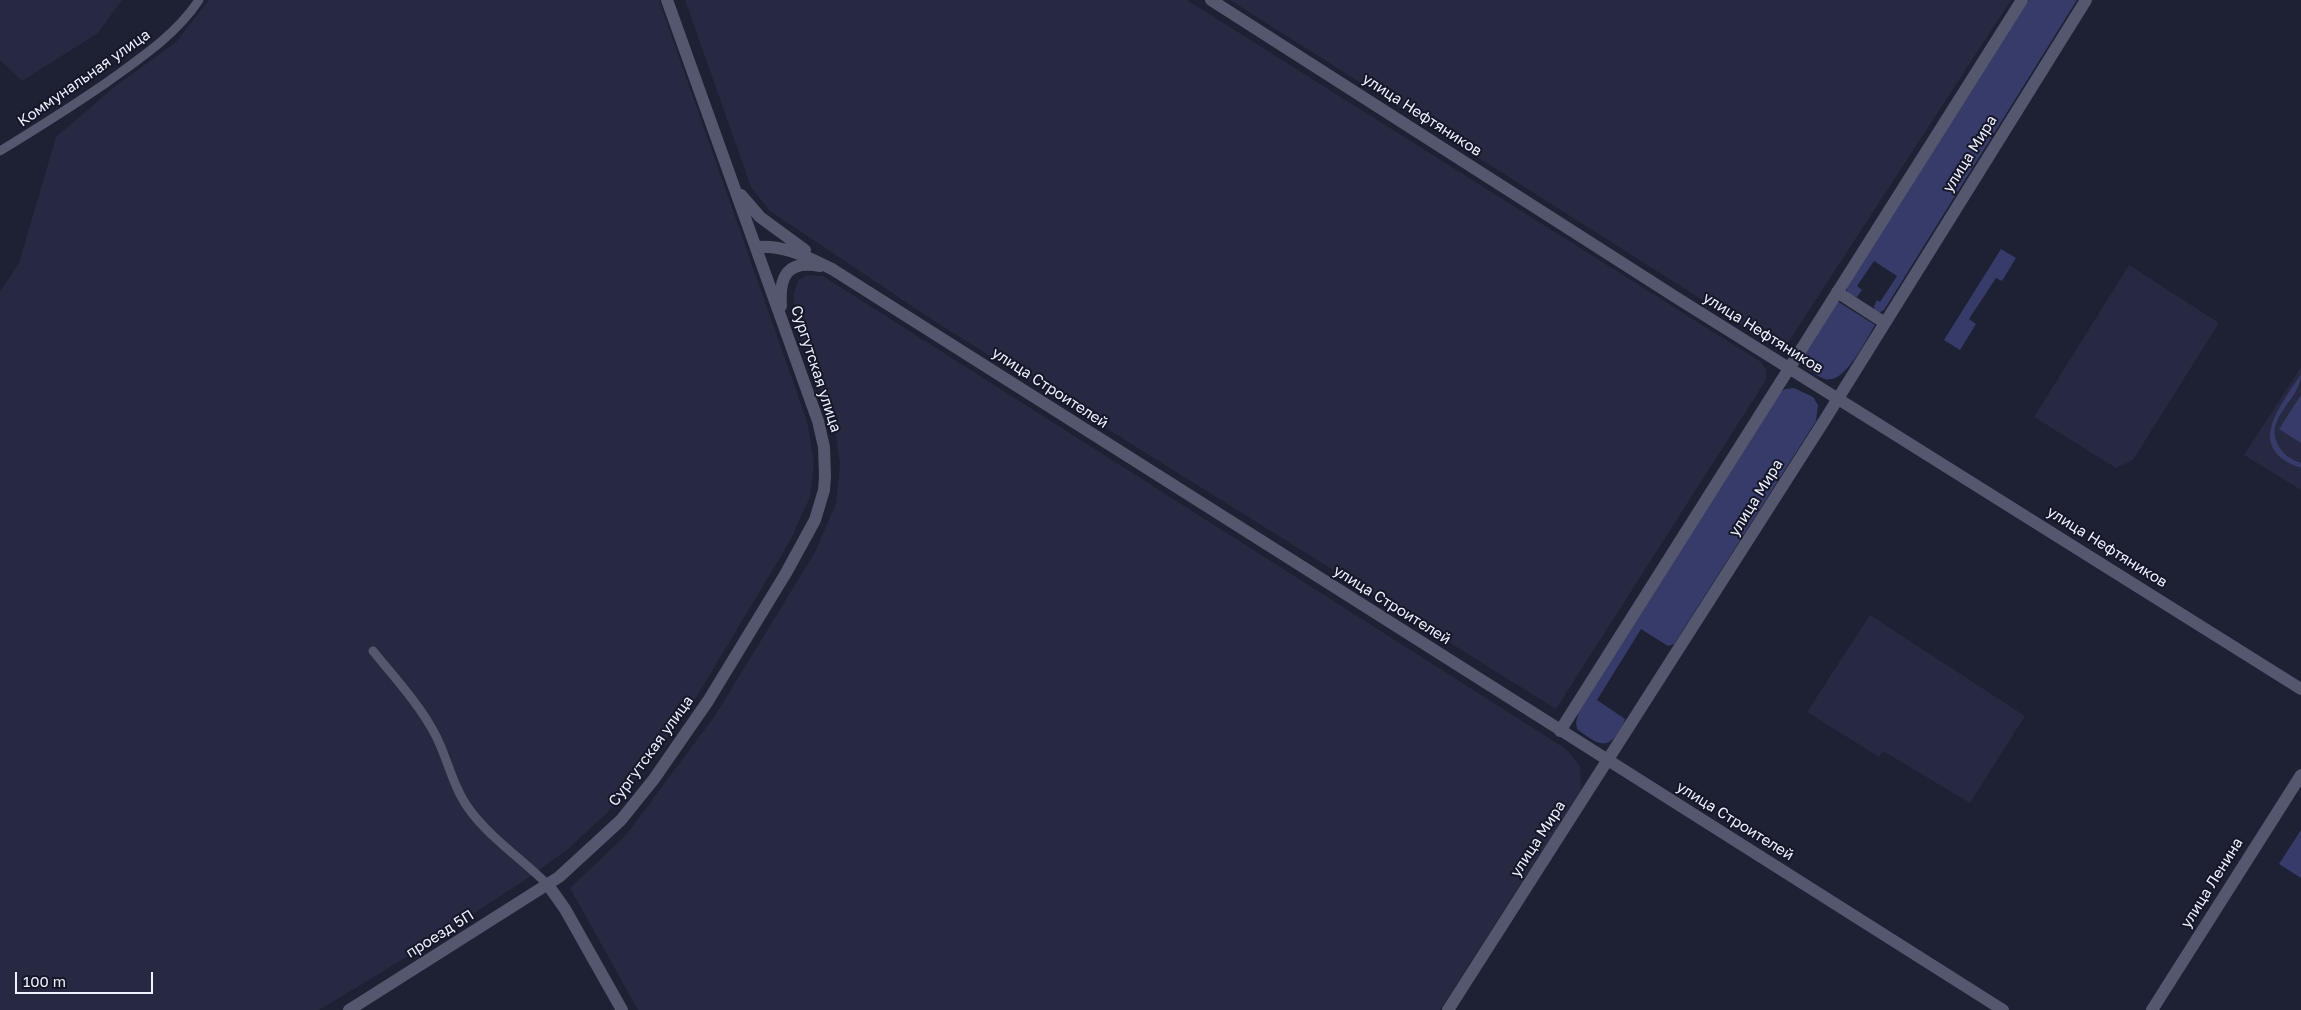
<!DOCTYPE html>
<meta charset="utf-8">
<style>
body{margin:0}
#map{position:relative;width:2301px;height:1010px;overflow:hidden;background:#1e2033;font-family:"Golos Text",sans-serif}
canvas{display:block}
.scale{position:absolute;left:15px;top:972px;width:138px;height:22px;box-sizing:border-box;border:2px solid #eef1fe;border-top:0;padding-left:6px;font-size:15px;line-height:18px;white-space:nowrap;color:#eef1fe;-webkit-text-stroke:4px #151729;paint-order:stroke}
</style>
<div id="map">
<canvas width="2301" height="1010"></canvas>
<div class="scale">100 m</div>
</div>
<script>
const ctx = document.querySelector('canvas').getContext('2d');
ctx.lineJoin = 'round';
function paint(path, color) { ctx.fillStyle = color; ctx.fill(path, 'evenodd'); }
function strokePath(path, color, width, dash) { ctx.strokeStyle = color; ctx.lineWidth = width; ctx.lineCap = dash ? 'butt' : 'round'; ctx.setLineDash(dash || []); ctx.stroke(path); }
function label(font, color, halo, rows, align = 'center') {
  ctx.font = font + ' "Golos Text",sans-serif'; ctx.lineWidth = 4; ctx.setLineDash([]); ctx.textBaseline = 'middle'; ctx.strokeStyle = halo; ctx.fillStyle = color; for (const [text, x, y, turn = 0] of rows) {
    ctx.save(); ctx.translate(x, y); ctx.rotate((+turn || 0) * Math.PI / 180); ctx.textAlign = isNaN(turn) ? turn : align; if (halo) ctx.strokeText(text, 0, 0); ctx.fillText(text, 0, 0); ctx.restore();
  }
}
const built = new Path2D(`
 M0 0H122L98 33 22 81 0 60Z
 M209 0H659L807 421 814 462 810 497 790 541 694 701 652 758 607 813 567 850 525 880 410 955 319 1010H0V291L19 263 56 137 113 88 176 42Z
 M685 0H1187L1761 362 1766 370V380L1556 709 934 321 770 211 751 187Z
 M1230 0H2011L1789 341 1781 346 1770 343Z
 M2129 265 2219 323 2133 460 2116 468 2034 417Z
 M807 275 823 276 1566 749 1580 766 1581 790 1440 1010H638L570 888 626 835 716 714 815 552 836 503 840 464 836 434 794 313V293L798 280Z
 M2301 367V490L2244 455Z
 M1870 615 2025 716 1970 803 1883 751 1879 757 1807 712Z`);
const green = new Path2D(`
 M2029 0H2077L1884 310 1878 313 1875 311 1874 306 1877 300 1880 302 1897 276 1874 261 1857 286 1862 290 1857 297 1847 293V285Z
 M2001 249 2016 258 2002 281 1996 278 1969 319 1976 324 1960 350 1944 340Z
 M1837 301 1875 325C1866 339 1845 385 1825 379 1818 377 1811 371 1805 367L1802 355Z
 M2301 374C2301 399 2265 417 2277 443 2282 454 2290 459 2301 463V468C2243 448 2281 406 2301 374Z
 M1794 388 1813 397 1818 405 1816 421 1674 644 1668 646 1641 629 1597 700 1625 719C1624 725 1620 729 1617 734 1605 753 1591 739 1577 729L1576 722 1579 712 1778 394 1785 389Z
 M2301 395V443L2279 429Z
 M2301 830V878L2279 864Z`);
const street = new Path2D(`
 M0 151C36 129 71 107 106 83 139 59 176 35 199 0
 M373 651C395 678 420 705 436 736 448 760 453 787 469 809 490 838 522 859 548 885`);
const secondary = new Path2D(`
 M1211 0 1677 298 2301 689
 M741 195 760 217 805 250
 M757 247C785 245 807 257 832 269L2003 1010
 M1837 292 1885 323
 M781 306C779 276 787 260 820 266
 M1560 731 2022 0
 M548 885 565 909 622 1010
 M349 1010 559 877 621 820 654 779 708 701 786 573 815 520 824 490 825 477 824 447 818 421 667 0
 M1448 1010 1824 421 2086 0
 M2152 1010 2301 775`);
const streetNames = [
 ["Коммунальная улица",84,78,-35],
 ["улица Нефтяников",1422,115,33],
 ["улица Мира",1970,154,-58],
 ["улица Нефтяников",1763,333,32],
 ["Сургутская улица",816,369,72],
 ["улица Строителей",1050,388,33],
 ["улица Мира",1756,498,-58],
 ["улица Нефтяников",2107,547,32],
 ["улица Строителей",1392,605,32],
 ["Сургутская улица",651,751,-54],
 ["улица Строителей",1735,821,32],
 ["улица Мира",1538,839,-57],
 ["улица Ленина",2212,883,-58],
 ["проезд 5П",440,934,-32]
];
paint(built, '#262941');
paint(green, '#373b69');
strokePath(street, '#54576d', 9);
strokePath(secondary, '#54576d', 12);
label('15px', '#eef1fe', '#151729', streetNames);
</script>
